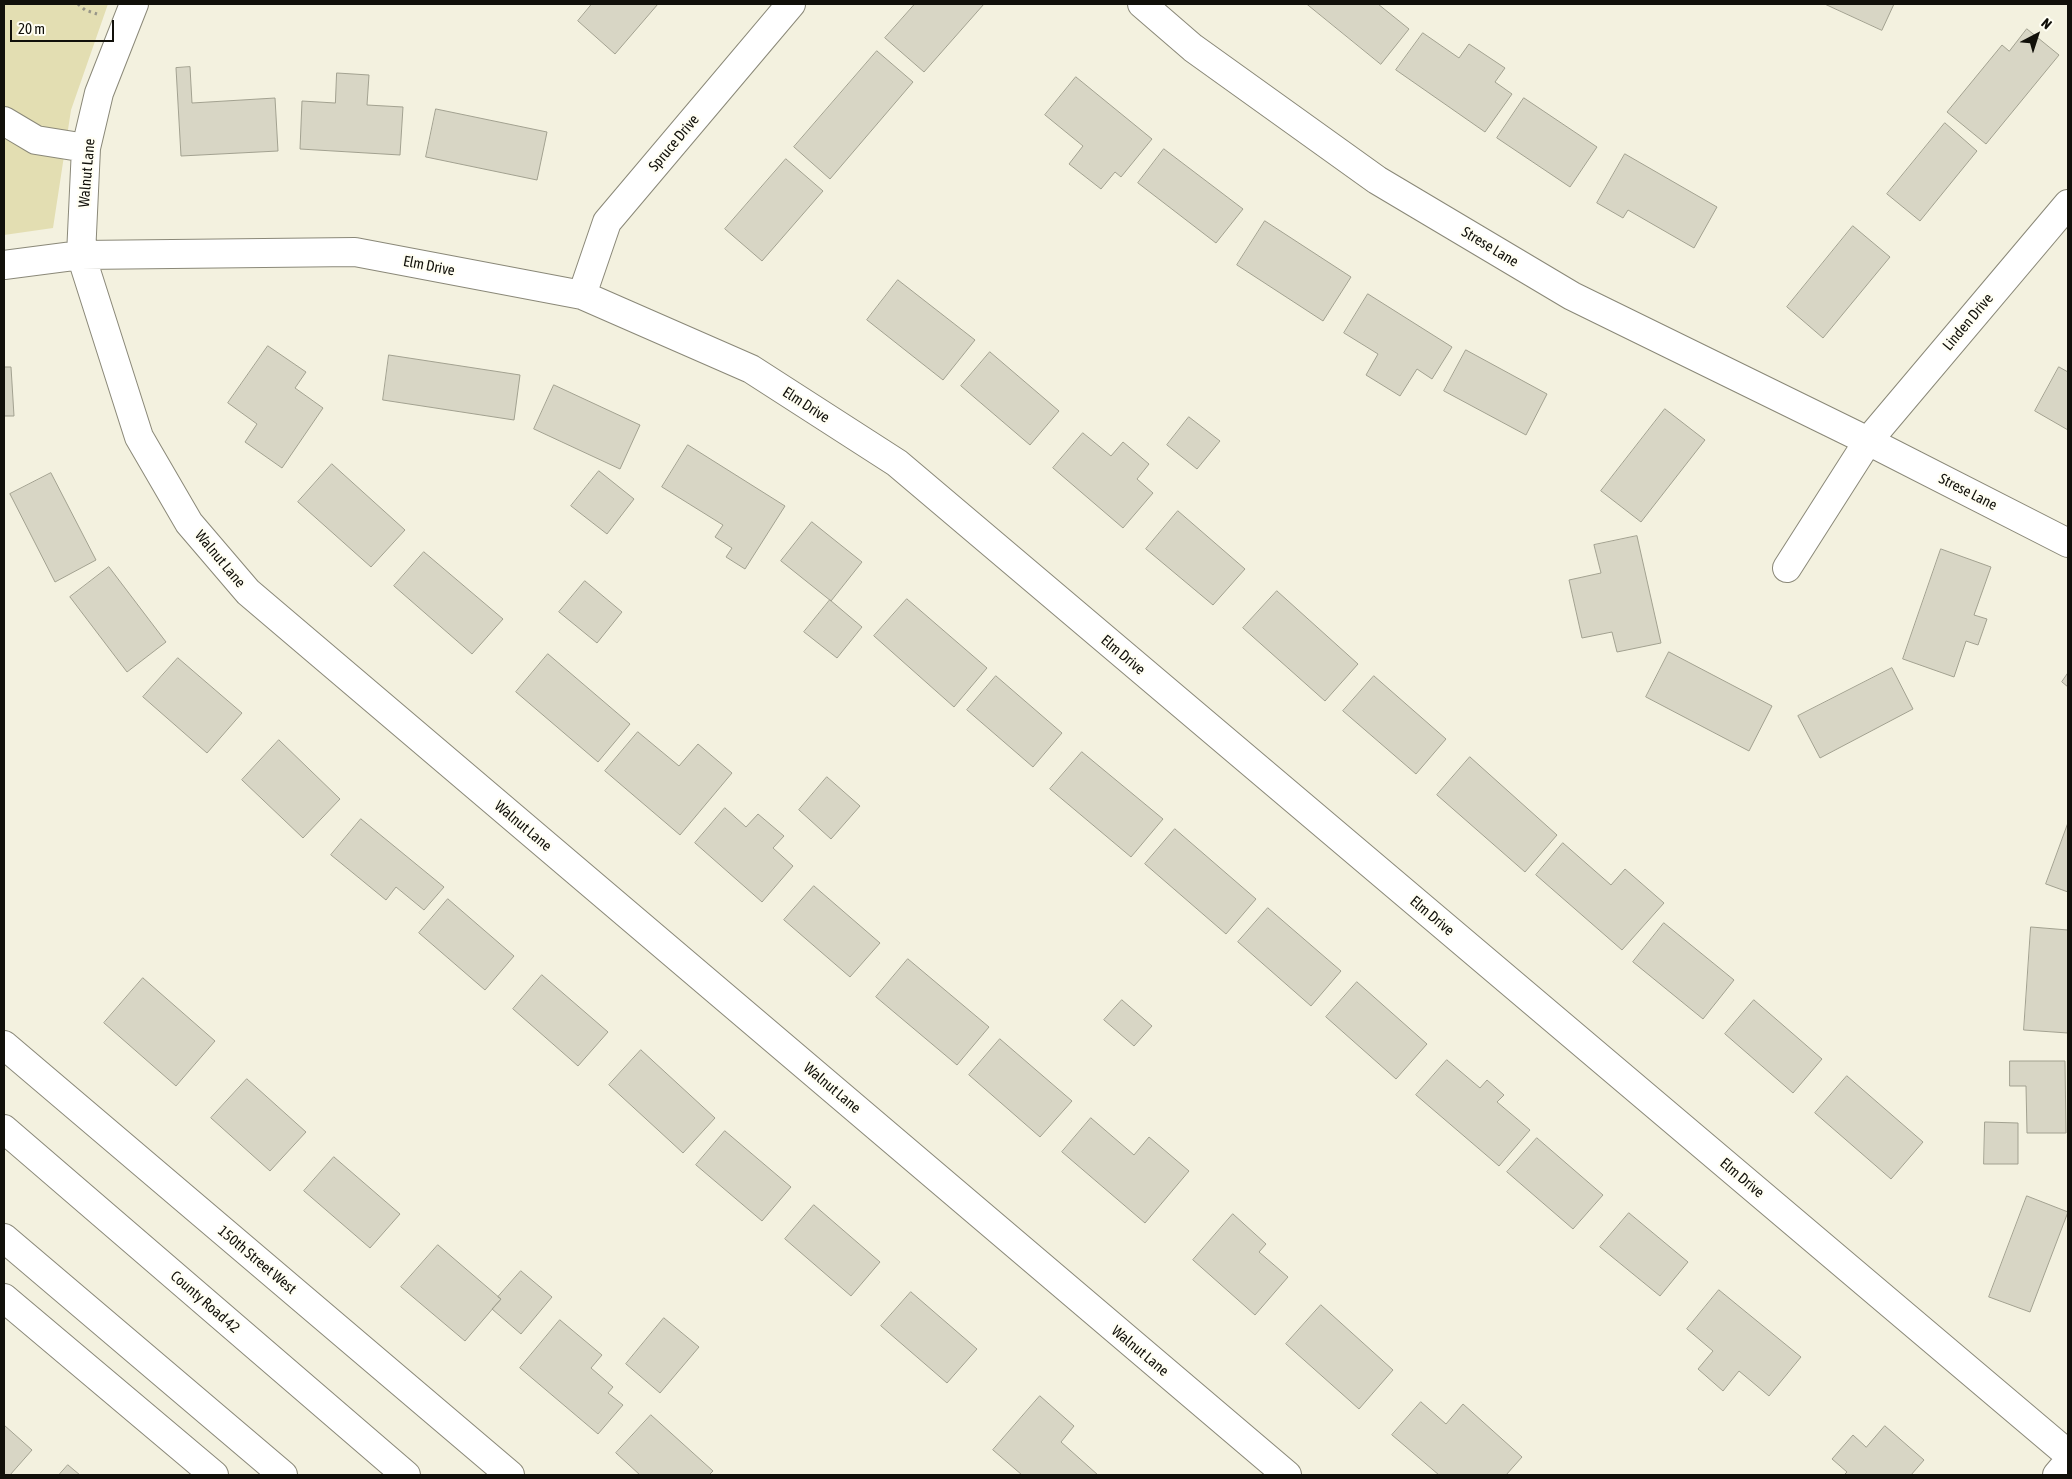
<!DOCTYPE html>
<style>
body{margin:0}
#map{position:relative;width:2072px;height:1479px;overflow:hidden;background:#f3f1df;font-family:"Asap Condensed",sans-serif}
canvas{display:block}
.frame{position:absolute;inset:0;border:5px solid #11100a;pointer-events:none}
.north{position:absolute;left:2012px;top:10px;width:50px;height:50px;-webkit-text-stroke:4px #fffef3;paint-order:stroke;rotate:40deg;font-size:14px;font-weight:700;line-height:20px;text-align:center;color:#11100a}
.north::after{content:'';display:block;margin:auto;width:18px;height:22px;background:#11100a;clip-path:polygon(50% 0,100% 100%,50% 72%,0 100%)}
.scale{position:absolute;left:10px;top:20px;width:104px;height:22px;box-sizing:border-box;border:2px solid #11100a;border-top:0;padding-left:6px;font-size:15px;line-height:18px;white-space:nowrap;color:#11100a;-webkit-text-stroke:4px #fffef3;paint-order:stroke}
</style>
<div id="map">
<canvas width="2072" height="1479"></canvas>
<div class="frame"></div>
<div class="north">N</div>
<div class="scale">20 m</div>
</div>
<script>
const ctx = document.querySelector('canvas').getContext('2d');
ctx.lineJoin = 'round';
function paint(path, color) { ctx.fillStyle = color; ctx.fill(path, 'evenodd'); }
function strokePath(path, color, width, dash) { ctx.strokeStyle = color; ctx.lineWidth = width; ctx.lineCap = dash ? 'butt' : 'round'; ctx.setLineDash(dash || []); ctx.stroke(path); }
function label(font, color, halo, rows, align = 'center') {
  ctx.font = font + ' "Asap Condensed",sans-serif'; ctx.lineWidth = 4.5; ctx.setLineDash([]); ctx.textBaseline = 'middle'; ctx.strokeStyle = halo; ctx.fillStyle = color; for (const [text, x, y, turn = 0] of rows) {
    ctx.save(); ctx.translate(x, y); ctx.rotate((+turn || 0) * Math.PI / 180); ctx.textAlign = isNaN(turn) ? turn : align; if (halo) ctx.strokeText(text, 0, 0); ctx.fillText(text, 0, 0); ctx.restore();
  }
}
const green = new Path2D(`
 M4 4H108L71 110 53 228 4 235Z`);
const building = new Path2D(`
 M592 4H658L615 54 578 21Z
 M915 4H984L924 72 885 38Z
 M1307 4H1378L1409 29 1381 64Z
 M1825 4H1894L1882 30Z
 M2027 29 2059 55 1986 144 1947 112 2002 45 2009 51Z
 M1423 33 1459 58 1469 44 1505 68 1495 82 1512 94 1485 132 1396 70Z
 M877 51 913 82 830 179 794 147Z
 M190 67 192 103 275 98 278 151 181 156 176 68Z
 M337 73 369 75 367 105 403 107 400 155 300 149 302 101 335 103Z
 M1076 77 1152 139 1121 177 1115 172 1101 189 1069 164 1083 146 1045 115Z
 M1524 98 1597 147 1570 187 1497 138Z
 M436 109 547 132 537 180 426 157Z
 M1945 123 1977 151 1920 221 1887 194Z
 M1164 149 1243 209 1216 243 1138 183Z
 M1625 154 1717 207 1694 248 1628 210 1623 218 1597 203Z
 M786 159 823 191 762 261 725 229Z
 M1265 221 1351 277 1323 321 1237 265Z
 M1853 226 1890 257 1823 338 1787 307Z
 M898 280 975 340 943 380 867 320Z
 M1368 294 1452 347 1432 379 1417 369 1400 396 1366 375 1378 354 1344 333Z
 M268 346 306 372 295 388 323 408 282 468 245 442 257 424 228 403Z
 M1466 350 1547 394 1526 435 1444 391Z
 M990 352 1059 411 1030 445 961 386Z
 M389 355 520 375 514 420 383 400Z
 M4 367H11L14 416H4Z
 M2059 367 2068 372V430L2035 411Z
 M554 385 640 425 620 469 534 429Z
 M1665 409 1705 440 1641 522 1601 491Z
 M1189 417 1220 441 1197 469 1167 445Z
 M1083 433 1111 456 1123 442 1149 464 1137 479 1153 493 1123 528 1053 468Z
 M688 445 785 506 745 569 726 557 732 548 715 537 723 525 662 487Z
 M332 464 405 530 371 567 298 502Z
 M599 471 634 499 607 534 571 506Z
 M51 473 96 560 55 582 10 494Z
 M1178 511 1245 569 1213 605 1146 549Z
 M812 522 862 562 831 601 781 561Z
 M1637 536 1661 643 1617 652 1612 632 1582 638 1569 580 1601 573 1594 545Z
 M1941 549 1991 567 1974 615 1987 619 1978 645 1966 641 1954 677 1903 659Z
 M424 552 503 619 472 654 394 586Z
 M109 567 166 642 127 672 70 597Z
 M585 581 622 612 597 643 559 612Z
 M1277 591 1358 664 1325 701 1243 628Z
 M907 599 987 668 954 707 874 636Z
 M830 600 862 627 837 658 804 632Z
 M1669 652 1772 706 1749 751 1646 697Z
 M548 654 630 724 598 762 516 692Z
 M178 658 242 713 207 753 143 697Z
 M1892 668 1913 709 1820 758 1798 716Z
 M2068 673V687L2062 682Z
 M996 676 1062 733 1033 767 967 710Z
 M1374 676 1446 739 1416 774 1343 711Z
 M638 732 679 766 698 744 732 773 680 835 605 771Z
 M279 740 340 799 303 838 242 780Z
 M1082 752 1163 819 1131 857 1050 789Z
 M1470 757 1557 835 1525 872 1437 795Z
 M827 777 860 806 831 839 799 810Z
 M725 808 746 827 758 814 784 836 773 848 793 866 762 902 695 843Z
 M361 819 444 887 424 910 396 887 386 900 331 855Z
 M2068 823V892L2046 884Z
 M1175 829 1256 899 1226 934 1145 864Z
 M1563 843 1611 885 1625 869 1664 903 1622 950 1536 875Z
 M814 886 880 943 850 977 784 920Z
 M448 899 514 956 485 990 419 933Z
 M1268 908 1341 971 1311 1006 1238 942Z
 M1664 923 1734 980 1703 1019 1633 962Z
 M2031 927 2068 930V1033L2024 1030Z
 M908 959 989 1027 957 1065 876 997Z
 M542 975 608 1032 578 1066 513 1009Z
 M143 978 215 1041 176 1086 104 1023Z
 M1357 982 1427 1044 1396 1079 1326 1017Z
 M1122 1000 1152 1026 1134 1046 1104 1020Z
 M1754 1000 1822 1059 1793 1093 1725 1034Z
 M1000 1039 1072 1101 1040 1137 969 1075Z
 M641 1050 715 1118 683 1153 609 1085Z
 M1447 1060 1480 1088 1487 1080 1504 1095 1497 1102 1530 1130 1499 1166 1416 1095Z
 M2010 1061H2065L2066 1133H2027L2026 1086H2010Z
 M1847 1076 1923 1142 1891 1179 1815 1113Z
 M247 1079 306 1132 270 1171 211 1118Z
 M1091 1118 1134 1155 1149 1137 1189 1171 1145 1223 1062 1152Z
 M1985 1122 2018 1123V1164H1984Z
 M725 1131 791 1187 762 1221 696 1165Z
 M1537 1138 1603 1195 1573 1229 1507 1172Z
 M334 1157 400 1214 370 1248 304 1191Z
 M2027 1196 2068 1212 2030 1312 1989 1297Z
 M814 1205 880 1262 851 1296 785 1239Z
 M1629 1213 1688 1262 1660 1296 1600 1247Z
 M1233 1214 1266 1244 1259 1252 1288 1277 1255 1315 1193 1260Z
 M438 1245 501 1299 465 1341 401 1287Z
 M521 1271 552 1297 521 1334 492 1309 501 1299 498 1297Z
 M1719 1290 1801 1357 1769 1396 1739 1371 1723 1391 1698 1369 1713 1351 1687 1329Z
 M911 1292 977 1349 947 1383 881 1326Z
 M1321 1305 1393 1370 1359 1409 1286 1344Z
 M664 1318 699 1347 660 1393 626 1364Z
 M560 1320 602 1355 591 1368 613 1387 608 1393 623 1405 598 1434 520 1368Z
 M1040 1396 1074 1426 1061 1442 1098 1475H1022L993 1450Z
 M1421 1402 1446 1424 1463 1404 1522 1457 1506 1475H1439L1392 1435Z
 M651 1415 713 1471 709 1475H640L616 1453Z
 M4 1425 32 1450 10 1475H4Z
 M1885 1426 1924 1460 1911 1475H1844L1847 1472 1832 1459 1853 1435 1866 1447Z
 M68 1465 80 1475H59Z`);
const path = new Path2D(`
 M78 4 85 10 97 14`);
const minor = new Path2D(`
 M134 4 99 93 86 148 81 255 139 437 189 523 248 592 1287 1475
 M1142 4 1193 48 1377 180 1572 296 1868 441 2068 543
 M4 121 36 140 86 148
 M4 265 81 255 355 252 582 295 751 369 897 463 2068 1454
 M582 295 607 222 791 4
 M1787 568 1868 441 2068 204
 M4 1045 510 1475
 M4 1298 214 1475
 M2057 1475 2068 1462`);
const highway = new Path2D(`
 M4 1129 406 1475
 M4 1238 283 1475`);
const streetNames = [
 ["Spruce Drive",674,143,-50],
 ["Walnut Lane",87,173,-85],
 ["Strese Lane",1490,247,31],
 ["Elm Drive",429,266,11],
 ["Linden Drive",1968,322,-50],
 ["Elm Drive",806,405,33],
 ["Strese Lane",1968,492,27],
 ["Walnut Lane",220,559,50],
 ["Elm Drive",1123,655,40],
 ["Walnut Lane",523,826,40],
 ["Elm Drive",1432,916,40],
 ["Walnut Lane",832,1088,40],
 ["Elm Drive",1742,1178,40],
 ["150th Street West",257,1260,40],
 ["County Road 42",205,1302,41],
 ["Walnut Lane",1140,1351,40]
];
paint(green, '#e3deb2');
paint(building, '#d8d6c5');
strokePath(building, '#a2a190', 1);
strokePath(minor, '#8a8878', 30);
strokePath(highway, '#8a8878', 30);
strokePath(path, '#989689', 3, [2.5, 4]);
strokePath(minor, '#fff', 28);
strokePath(highway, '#fff', 28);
label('15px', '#11100a', '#fffef3', streetNames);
</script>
